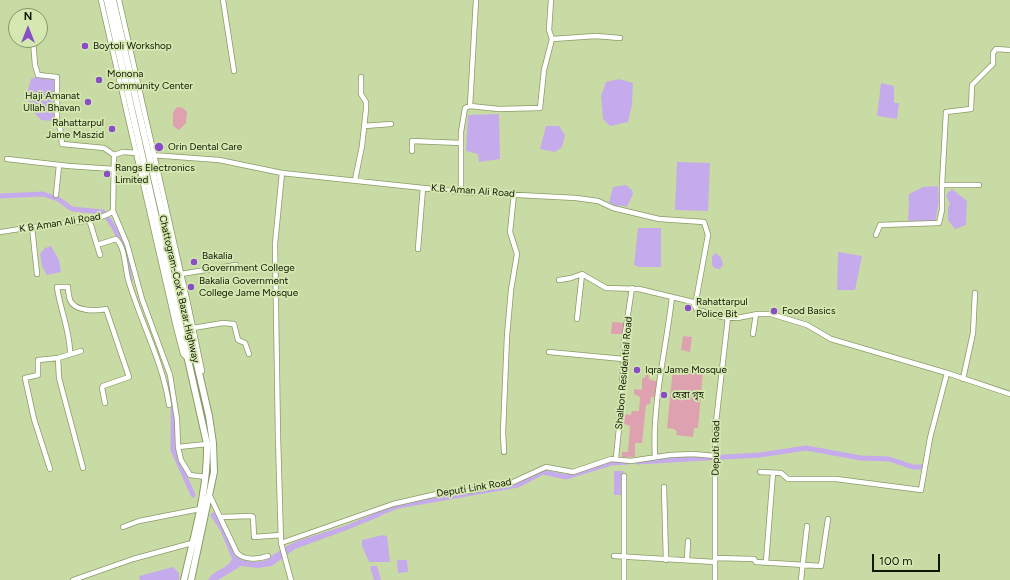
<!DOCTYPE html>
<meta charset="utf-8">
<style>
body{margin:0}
#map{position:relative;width:1010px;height:580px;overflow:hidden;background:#c9dba4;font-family:Figtree,sans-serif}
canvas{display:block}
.north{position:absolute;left:8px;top:8px;width:40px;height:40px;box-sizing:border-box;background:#d6e8b1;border:1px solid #87946c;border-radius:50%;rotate:0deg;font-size:11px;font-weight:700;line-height:16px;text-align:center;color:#111704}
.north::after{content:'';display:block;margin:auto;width:14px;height:18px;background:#874ec5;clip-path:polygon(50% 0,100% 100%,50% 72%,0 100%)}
.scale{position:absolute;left:872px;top:554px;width:68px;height:18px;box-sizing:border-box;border:2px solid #111704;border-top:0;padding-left:5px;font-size:12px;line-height:14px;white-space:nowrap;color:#111704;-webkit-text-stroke:3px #d6e8b1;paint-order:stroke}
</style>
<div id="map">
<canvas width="1010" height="580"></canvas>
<div class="north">N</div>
<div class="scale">100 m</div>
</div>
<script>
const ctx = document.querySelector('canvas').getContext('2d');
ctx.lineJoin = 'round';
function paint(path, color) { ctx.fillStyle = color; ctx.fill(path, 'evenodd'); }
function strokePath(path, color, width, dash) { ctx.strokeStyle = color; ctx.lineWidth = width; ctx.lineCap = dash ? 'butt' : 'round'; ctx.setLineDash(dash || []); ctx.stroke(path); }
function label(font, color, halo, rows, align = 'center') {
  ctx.font = font + ' Figtree,"Noto Sans Bengali",sans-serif'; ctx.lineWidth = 3.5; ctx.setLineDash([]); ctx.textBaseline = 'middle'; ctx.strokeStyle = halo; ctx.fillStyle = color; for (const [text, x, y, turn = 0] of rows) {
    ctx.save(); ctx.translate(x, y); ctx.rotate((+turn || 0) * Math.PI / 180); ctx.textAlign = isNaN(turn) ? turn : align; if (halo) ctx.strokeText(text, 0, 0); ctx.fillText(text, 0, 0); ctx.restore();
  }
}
const green = new Path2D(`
 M177 107 183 108 187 112 186 123 179 130 173 126V112Z
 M612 322 624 323 623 334H611Z
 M683 336 692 337 690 352 681 350Z
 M673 368 703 371 698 428H694L693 437 676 435 677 432 674 429 667 428Z
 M646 370 648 371 649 379 658 382 656 397H651L650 404 646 405 642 443H635V457H622V452H628L630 426 622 423 623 414 631 415 632 411H639L640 397 634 394V389L642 390V378H645Z`);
const water = new Path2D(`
 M37 76 55 78 54 121 41 120 29 107V94L27 93 31 79Z
 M619 79 633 83 632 105 628 122 610 126 603 119 601 96 606 82Z
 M881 83 894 86V103H899L897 119 877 116Z
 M499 114 500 159 479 162 478 154 466 151 468 115Z
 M546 126H559L565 135 562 147 555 152 540 149Z
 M677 162 710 163 708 211 675 210Z
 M626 185 632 190 633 194 627 207 619 205V208L609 202 613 187Z
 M938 186 939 201 935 222 908 223 909 194 923 187Z
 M952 189 967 201 966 225 955 229 948 220V207L950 204 946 195Z
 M638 228H661V267H639L634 265Z
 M51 246 59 260 61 272 47 275 42 266 40 254 45 248Z
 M838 252 862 256 855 290H837Z
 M715 253 721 257 723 265 720 269 714 268 712 265V257Z
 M614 471H623L622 495H614Z
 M378 512 381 516 347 530 295 549 272 566 257 568 241 566 218 580H208C213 570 228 569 232 559L218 525V522L224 527 241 560 253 562 264 561 285 547 297 541 347 525Z
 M383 535 387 536 390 562H369L362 546V540Z
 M397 560H407L408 572 398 573Z
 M372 566H377L381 580H374L370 567Z
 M173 567 179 573V580H140L139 576Z`);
const canal = new Path2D(`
 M0 196 43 194 58 199 72 209 103 212C120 232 126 254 130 280
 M166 383 173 403V450L193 495
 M637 462 760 455 806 448 861 458 889 459 913 467H922
 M213 515 221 527
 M375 515 398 506 518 485 543 472 566 477 611 463 629 462`);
const minor = new Path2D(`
 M101 0 176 327 183 354 187 358
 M119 0 188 304 202 371
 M223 0 234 71
 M551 0 549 30 552 39
 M32 14V16
 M33 40 35 65 38 75 57 77V123L60 128 62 144 104 148 114 155
 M470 106 499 109 540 108 544 70 552 39 596 36 620 38
 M364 126 391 124
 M412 151V141L461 143
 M151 155 219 160 282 173 461 192 576 198 598 201 613 208 659 219 704 222 708 235 695 306
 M7 159 69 166 113 169
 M282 173 275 244 278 437 281 543 291 580
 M355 180 362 146 366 109V102L361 94V77
 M942 185 946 112 971 109 972 85 993 64V53L996 49 1010 50
 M461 192V132L465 108 470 106 476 0
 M56 195 59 165
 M113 211 127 244 142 299 170 375 177 419 178 447 181 460 190 475 206 477
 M89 219 100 255
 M32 227 37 274
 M0 232C11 231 22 228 34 227 53 224 99 223 113 211L114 155 123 152 138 153
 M876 235 880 225 939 223 942 210V185H979
 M97 245 116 239C125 246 125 268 128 279 140 321 163 362 169 405
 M418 249 423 188
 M181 274 236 265
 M559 280 571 278 582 274
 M577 319 582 274 606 288 639 289 693 302 697 310 722 317 737 318 758 314H771L807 325 831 339 947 373
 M193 328 223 323 234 324 238 340 245 343 249 354
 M753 334 756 314
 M81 351 58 358 59 378 83 468
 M549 352 623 359
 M70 353C70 331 60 309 57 287H68C68 291 69 296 70 300 75 312 96 311 106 309L129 377 103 386 102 388 105 403
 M963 379 973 333 975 293
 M178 447 207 444
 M504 452 503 432 507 336 511 290 517 254 510 232 514 194
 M655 457C652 403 666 350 672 297
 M616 458 621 408 624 340 632 288
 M50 469 34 419 25 378 38 375V360L58 358
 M760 472 781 473 788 479H836L921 490 930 438 947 373 1010 394
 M664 487 666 560
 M210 496 237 553C245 561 259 559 268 556
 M221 517 251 516 253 517 254 537 281 535
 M123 527 139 521 200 509
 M281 543 393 504 450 491H469L511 483 546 467 573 472 611 459 631 461 670 455 693 454 715 456
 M614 556 715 562
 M715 558 754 559 756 562 821 566 828 519
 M687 560 688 541
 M766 562 773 473
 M73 580 133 559 192 543
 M624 580V476
 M715 580V431L728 317
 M801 580 807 526`);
const highway = new Path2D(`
 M107 0 207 444C208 490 194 535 184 580
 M113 0 209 416 213 443 214 472 191 580`);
const markers = [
 [85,46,4,"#874ec5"],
 [99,80,4,"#874ec5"],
 [88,102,4,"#874ec5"],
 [112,129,4,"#874ec5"],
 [159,147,5,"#874ec5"],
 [107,174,4,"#874ec5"],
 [194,262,4,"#874ec5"],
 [191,287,4,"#874ec5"],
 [688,308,4,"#874ec5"],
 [774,311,4,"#874ec5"],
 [637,370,4,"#874ec5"],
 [664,395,4,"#874ec5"]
];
const poiNames = [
 ["Boytoli Workshop",93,46],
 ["Monona",107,74],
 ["Community Center",107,86],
 ["Haji Amanat",80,96,"right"],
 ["Ullah Bhavan",80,108,"right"],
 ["Rahattarpul",104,123,"right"],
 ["Jame Maszid",104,135,"right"],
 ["Orin Dental Care",168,147],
 ["Rangs Electronics",115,168],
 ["Limited",115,180],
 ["Bakalia",202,256],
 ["Government College",202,268],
 ["Bakalia Government",199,281],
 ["College Jame Mosque",199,293],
 ["Rahattarpul",696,302],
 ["Police Bit",696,314],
 ["Food Basics",782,311],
 ["Iqra Jame Mosque",645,370],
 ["হেরা গৃহ",672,395]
];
const streetNames = [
 ["K.B. Aman Ali Road",473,191,4],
 ["K B Aman Ali Road",60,223,-9],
 ["Chattogram-Cox's Bazar Highway",179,289,77],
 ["Shalbon Residential Road",624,373,-85],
 ["Deputi Road",716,448,-89],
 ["Deputi Link Road",474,488,-9]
];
paint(green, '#dda1af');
paint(water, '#c6abec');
strokePath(canal, '#c6abec', 5);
strokePath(minor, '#8a9b66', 6);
strokePath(highway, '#8a9b66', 8);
strokePath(minor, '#fff', 4.5);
strokePath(highway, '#fff', 6);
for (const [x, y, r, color] of markers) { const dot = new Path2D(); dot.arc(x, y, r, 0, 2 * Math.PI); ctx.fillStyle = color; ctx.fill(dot); strokePath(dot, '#d6e8b1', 1.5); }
label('10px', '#111704', '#d6e8b1', poiNames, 'left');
label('10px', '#111704', '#d6e8b1', streetNames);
</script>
